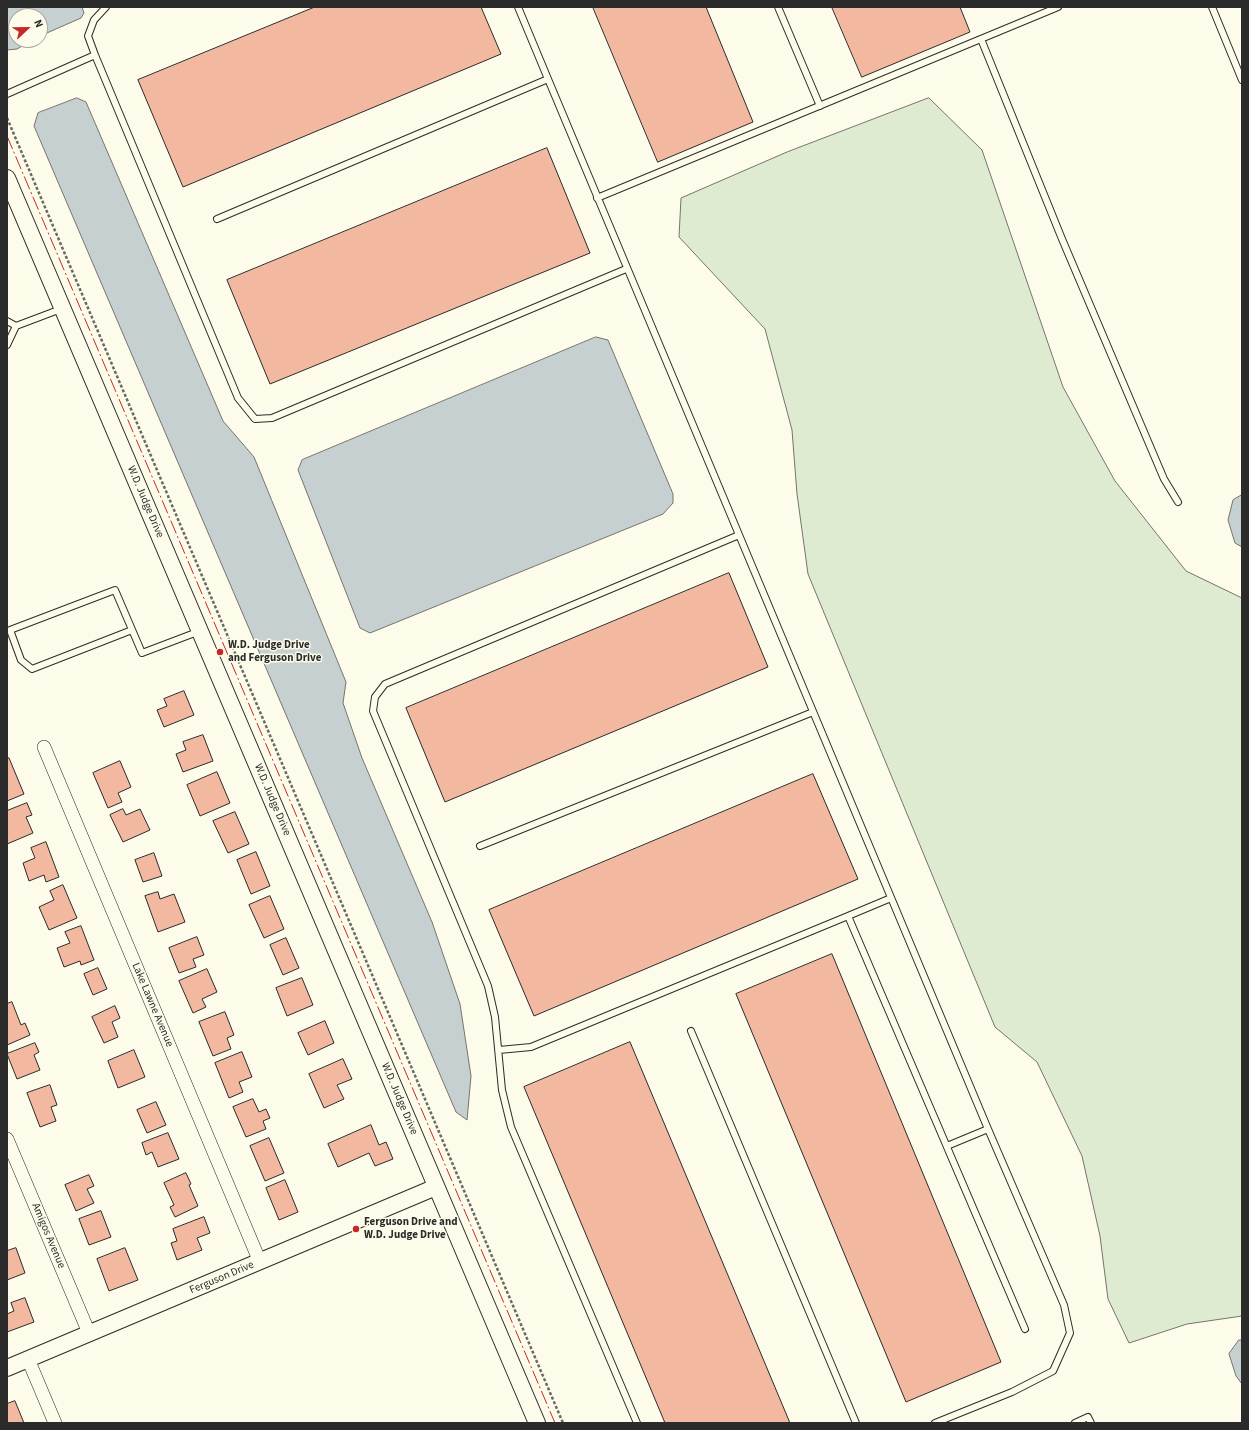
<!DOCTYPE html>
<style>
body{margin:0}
#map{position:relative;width:1249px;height:1430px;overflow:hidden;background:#fdfbea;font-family:"Source Sans 3",sans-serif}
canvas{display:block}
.frame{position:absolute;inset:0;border:8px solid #2b2b2b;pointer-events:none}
.north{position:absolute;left:8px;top:8px;width:40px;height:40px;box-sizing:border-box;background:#fdfbea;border:1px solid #a9a89e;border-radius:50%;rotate:68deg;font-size:11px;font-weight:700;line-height:16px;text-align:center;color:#2b2b2b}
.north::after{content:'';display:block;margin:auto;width:14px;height:18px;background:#c62828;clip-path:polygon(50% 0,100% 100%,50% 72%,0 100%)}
</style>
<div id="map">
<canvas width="1249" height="1430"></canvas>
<div class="frame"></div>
<div class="north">N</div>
</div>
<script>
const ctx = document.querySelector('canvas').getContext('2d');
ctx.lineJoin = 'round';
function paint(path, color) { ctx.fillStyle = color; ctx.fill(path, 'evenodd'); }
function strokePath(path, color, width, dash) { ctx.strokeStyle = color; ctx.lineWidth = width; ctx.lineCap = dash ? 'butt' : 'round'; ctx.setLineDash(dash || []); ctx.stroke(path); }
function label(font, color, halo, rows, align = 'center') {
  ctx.font = font + ' "Source Sans 3",sans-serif'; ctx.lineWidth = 3; ctx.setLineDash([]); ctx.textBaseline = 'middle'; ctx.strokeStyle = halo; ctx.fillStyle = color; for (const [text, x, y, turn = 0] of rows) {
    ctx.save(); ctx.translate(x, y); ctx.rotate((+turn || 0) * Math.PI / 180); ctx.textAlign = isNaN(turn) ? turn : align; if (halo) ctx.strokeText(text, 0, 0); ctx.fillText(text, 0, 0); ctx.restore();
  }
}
const green = new Path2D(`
 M929 98 982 150 1063 387 1115 481 1186 571 1242 598V1316L1187 1324 1129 1343 1108 1299 1100 1236 1082 1156 1037 1062 995 1027 808 574 797 494 792 430 765 329 679 237 681 198 787 152Z`);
const water = new Path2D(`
 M7 7H82L84 13 81 18 40 36V16H16V40H33L17 49 7 50Z
 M77 98 86 102 223 421 254 457 346 682 343 703 362 758 432 922 460 1004 471 1076 467 1120 456 1112 34 126 38 113Z
 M596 337 608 340 673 494V503L663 514 370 633 360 628 298 470 302 460Z
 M1242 495V547L1235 543 1228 520 1233 500Z
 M1239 1340H1242V1384L1236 1376 1229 1354Z`);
const building = new Path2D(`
 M315 7H481L501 54 183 187 138 80Z
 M593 7H706L753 122 658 162Z
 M832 7H960L970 32 862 77Z
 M547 148 590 253 270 384 227 280Z
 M729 573 768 667 445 802 406 708Z
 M184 691 194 715 164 727 157 710 167 706 164 699Z
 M203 735 213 761 183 772 176 754 186 750 183 742Z
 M9 758 24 794 7 801V759Z
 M120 761 131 787 118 793 122 802 108 808 93 773Z
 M217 772 230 803 200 816 187 785Z
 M813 774 858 879 534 1016 489 910Z
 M27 803 32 815 26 817 33 833 7 844V811Z
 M123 809 126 815 140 809 150 830 123 842 110 815Z
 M235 812 249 844 228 853 213 821Z
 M46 842 59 877 46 882 44 875 29 881 23 863 35 858 31 848Z
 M256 852 270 886 251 894 237 860Z
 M154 853 162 876 143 882 135 860Z
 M63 885 77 918 49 930 39 907 54 900 50 891Z
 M158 892 160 899 174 894 185 922 158 932 145 896Z
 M270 896 284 929 264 938 249 905Z
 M81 926 94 960 81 965 80 961 64 967 57 948 70 943 65 932Z
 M197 937 204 955 193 959 196 967 179 973 169 948Z
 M286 938 299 968 283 975 270 945Z
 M832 954 1001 1362 906 1402 736 994Z
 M98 968 107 989 93 995 84 974Z
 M207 969 217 992 202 999 206 1007 193 1013 179 981Z
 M302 978 313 1005 287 1016 276 988Z
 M12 1002 21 1025 25 1023 30 1035 7 1045V1004Z
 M115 1006 120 1018 112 1022 118 1037 104 1043 92 1017Z
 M225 1012 234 1035 227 1038 231 1049 213 1056 199 1022Z
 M325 1021 334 1043 308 1055 298 1033Z
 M630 1042 790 1423H665L524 1087Z
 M35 1043 39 1052 34 1055 40 1070 17 1079 7 1054Z
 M134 1050 145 1077 118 1088 108 1061Z
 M242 1052 252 1077 239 1082 243 1092 229 1098 215 1063Z
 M343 1059 352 1079 337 1085 344 1099 324 1108 309 1074Z
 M50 1085 57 1105 51 1107 56 1121 40 1127 27 1093Z
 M253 1099 259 1112 266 1109 270 1118 263 1121 266 1129 246 1137 233 1107Z
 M156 1102 166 1125 147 1133 137 1110Z
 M371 1125 379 1145 386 1142 393 1159 375 1166 369 1153 338 1167 328 1144Z
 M168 1133 179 1159 158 1167 152 1152 146 1155 142 1143Z
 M269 1138 284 1173 265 1181 250 1146Z
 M186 1173 191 1184 189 1185 198 1206 175 1217 170 1207 174 1205 164 1183Z
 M89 1175 94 1186 87 1189 94 1203 76 1211 65 1185Z
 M285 1180 298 1212 279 1220 266 1188Z
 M101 1211 111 1237 89 1245 79 1219Z
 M204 1217 210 1233 197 1238 202 1250 177 1260 171 1243 177 1241 173 1229Z
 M16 1248 25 1273 7 1280V1251Z
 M125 1248 138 1280 109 1291 97 1259Z
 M25 1298 34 1322 7 1332V1314L14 1311 11 1303Z
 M15 1401 24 1423H7V1404Z`);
const path = new Path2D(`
 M7 118 563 1423`);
const service = new Path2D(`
 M518 7 548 79
 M778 7 820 106
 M1212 7 1242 80
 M981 39 1062 239 1164 479 1178 502
 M95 55 88 36 94 20 106 7
 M7 94 95 55 238 398 255 419 272 418 626 269
 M597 198 1058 7
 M217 219 548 79 988 1129 1064 1305 1070 1333 1053 1371 1012 1392 935 1423
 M7 321 16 326 61 309
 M7 345 16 326
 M132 630 32 669 21 660 10 630 115 590 142 653 200 631
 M480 846 813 712
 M891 898 848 916 1025 1329
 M691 1031 856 1423
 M499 1050 531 1047 848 916
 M947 1146 988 1129
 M637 1423 511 1127 502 1090 495 1017 488 986 373 711 375 697 385 684 739 535
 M1075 1423 1088 1417 1091 1423`);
const minor = new Path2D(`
 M44 747 260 1262
 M7 1139 89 1333
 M28 1359 55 1423`);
const tertiary = new Path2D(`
 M7 178 537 1423
 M7 1368 436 1187`);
const power = new Path2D(`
 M7 136 555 1423`);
const markers = [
 [220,652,4,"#c62828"],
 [356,1229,4,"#c62828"]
];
const streetNames = [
 ["W.D. Judge Drive",145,502,67],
 ["W.D. Judge Drive",272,800,67],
 ["Lake Lawne Avenue",152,1005,67],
 ["W.D. Judge Drive",399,1099,67],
 ["Amigos Avenue",48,1236,67],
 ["Ferguson Drive",222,1278,-23]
];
const poiNames = [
 ["W.D. Judge Drive",228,646],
 ["and Ferguson Drive",228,659],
 ["Ferguson Drive and",364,1223],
 ["W.D. Judge Drive",364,1236]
];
paint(green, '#deebd1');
strokePath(green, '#74746e', 1);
paint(water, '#c7d0d0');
strokePath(water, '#74746e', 1);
paint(building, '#f2b8a0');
strokePath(building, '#2b2b2b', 1);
strokePath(service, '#2b2b2b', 8);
strokePath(minor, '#2b2b2b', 14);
strokePath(tertiary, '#2b2b2b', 18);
strokePath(path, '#6a6964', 2.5, [3, 2]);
strokePath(service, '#fdfbea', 6);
strokePath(minor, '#fdfbea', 13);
strokePath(tertiary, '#fdfbea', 16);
strokePath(power, '#c62828', 1, [14, 3, 2, 3]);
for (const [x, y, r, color] of markers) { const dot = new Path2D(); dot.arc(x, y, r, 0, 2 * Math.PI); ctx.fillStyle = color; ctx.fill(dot); strokePath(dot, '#fdfbea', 1.5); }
label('11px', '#2b2b2b', '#fdfbea', streetNames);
label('bold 11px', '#2b2b2b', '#fdfbea', poiNames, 'left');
</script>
